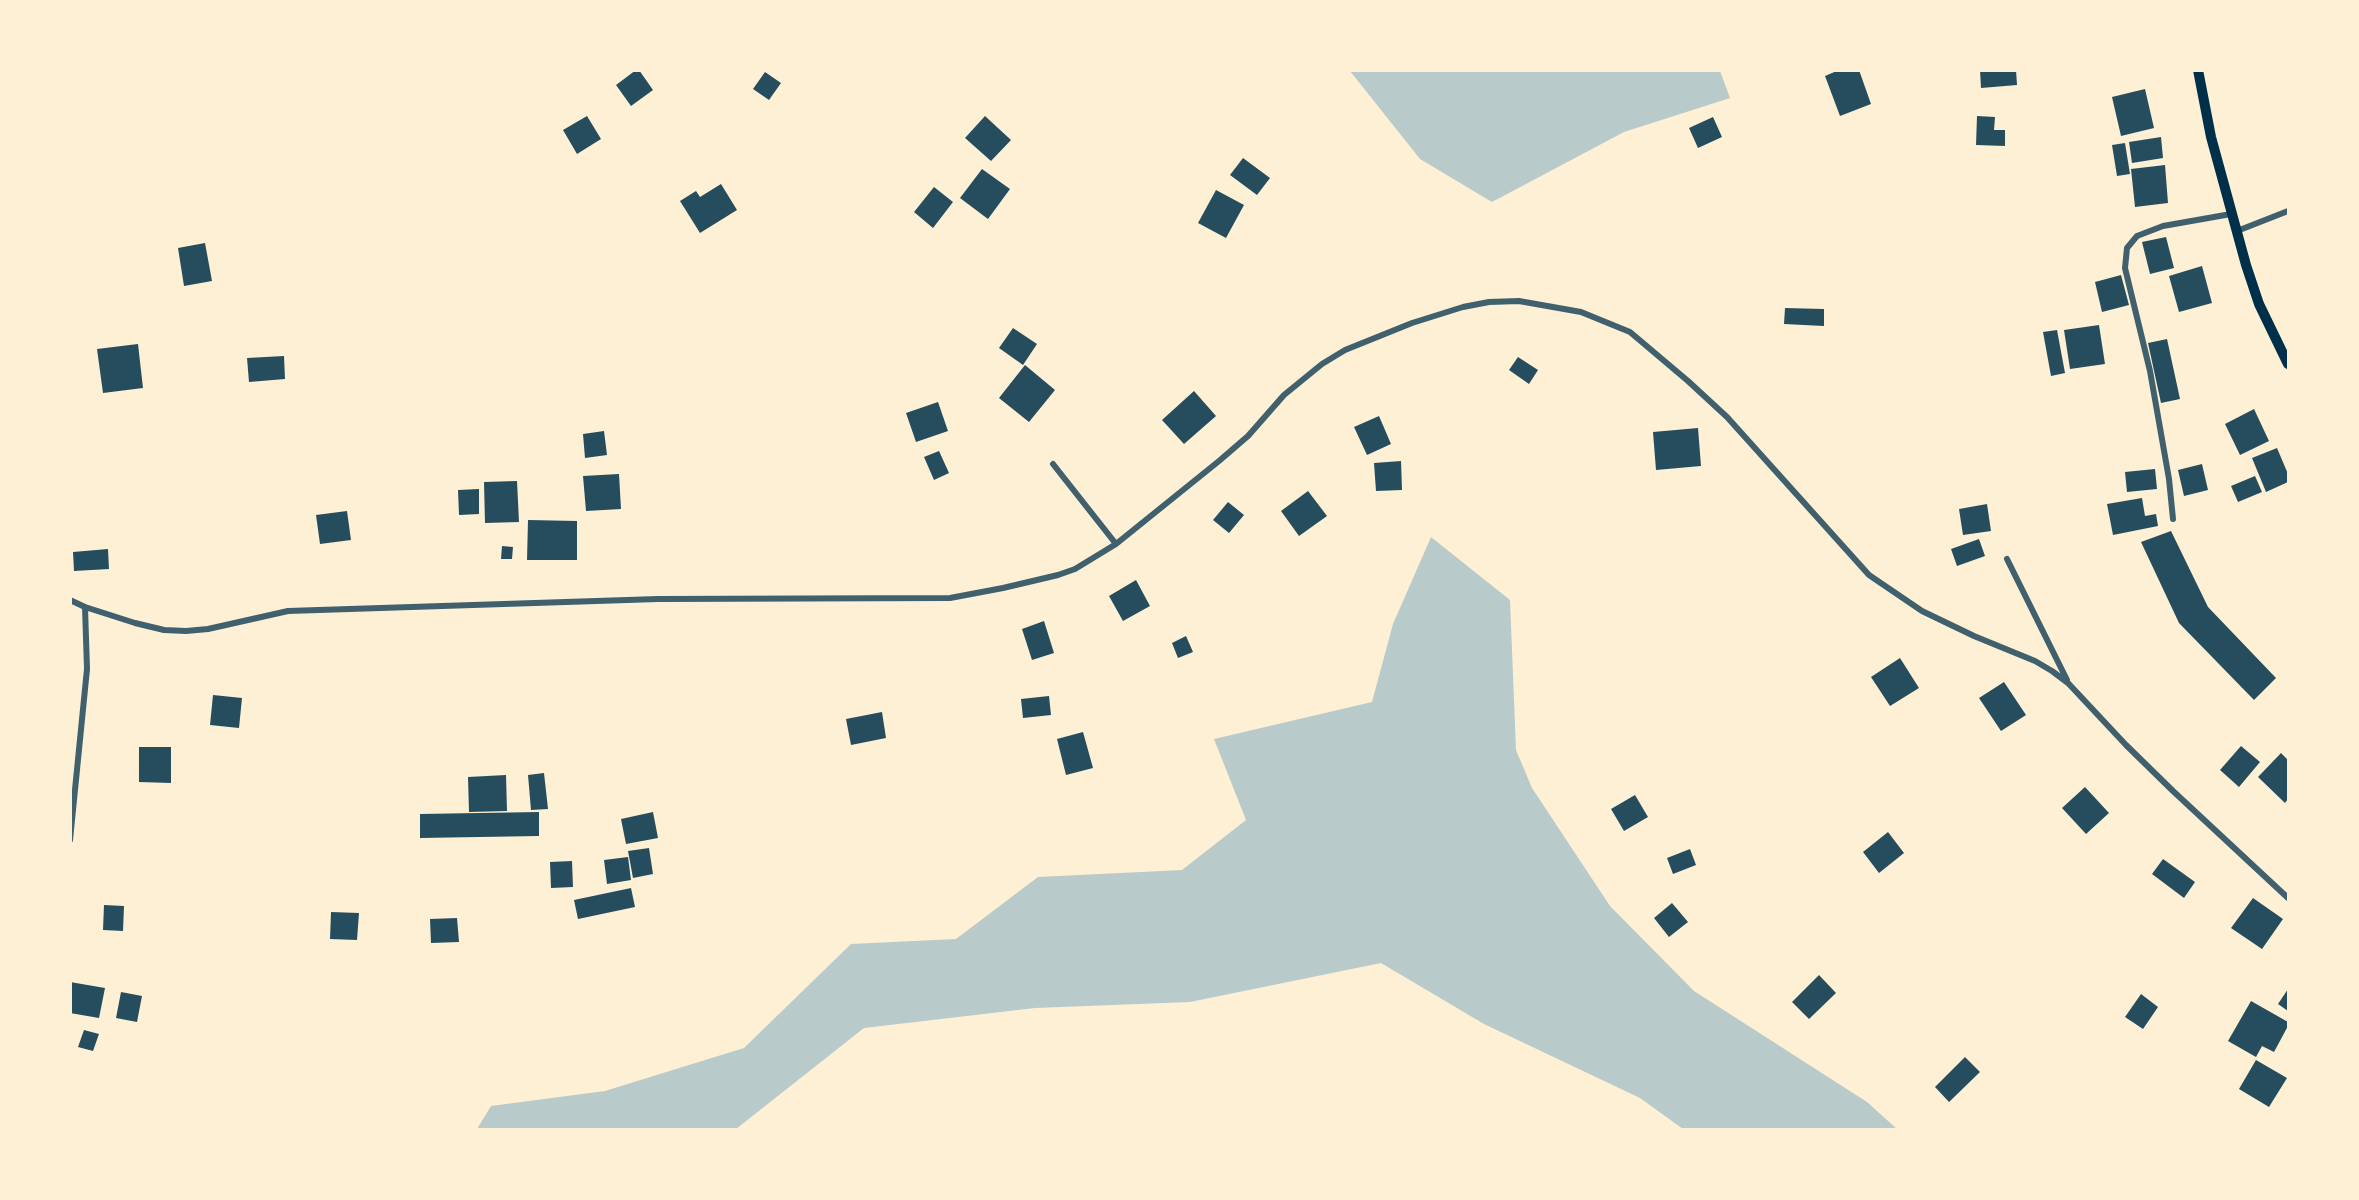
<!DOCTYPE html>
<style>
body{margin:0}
#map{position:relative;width:2359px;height:1200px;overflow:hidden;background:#fdf0d5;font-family:"Fira Sans",sans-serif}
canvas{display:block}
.frame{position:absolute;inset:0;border:72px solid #fdf0d5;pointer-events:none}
</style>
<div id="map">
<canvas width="2359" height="1200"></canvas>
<div class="frame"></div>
</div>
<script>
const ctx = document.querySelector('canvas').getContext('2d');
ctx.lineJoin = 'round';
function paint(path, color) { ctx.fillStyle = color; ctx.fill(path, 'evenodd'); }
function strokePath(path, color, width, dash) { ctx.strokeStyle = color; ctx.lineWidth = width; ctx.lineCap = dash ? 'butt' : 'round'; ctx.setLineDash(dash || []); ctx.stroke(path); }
const green = new Path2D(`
 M1350 71H1720L1730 98 1624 132 1492 202 1420 159Z
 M1431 537 1510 600 1516 750 1532 788 1610 906 1694 991 1867 1102 1897 1129H1683L1640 1098 1484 1024 1381 963 1190 1002 1035 1008 864 1028 736 1129H477L491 1106 605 1091 744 1048 851 944 956 939 1038 877 1182 870 1246 820 1214 739 1372 702 1393 624Z`);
const building = new Path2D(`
 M636 70H639L653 90 631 106 616 85Z
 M1839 70H1859L1871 104 1840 116 1825 76Z
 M1980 70H2016L2017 85 1981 88Z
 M765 72 781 83 769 100 753 89Z
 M2145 89 2154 128 2121 136 2112 97Z
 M587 116 601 139 577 154 563 130Z
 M985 116 1011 140 991 161 965 138Z
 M1977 116 1995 117 1994 130H2005V146L1976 145Z
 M1713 117 1722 137 1698 148 1689 128Z
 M2161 137 2163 158 2132 163 2129 142Z
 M2125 143 2130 174 2117 176 2112 145Z
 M1243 158 1270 178 1257 195 1230 175Z
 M2165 165 2168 203 2135 207 2131 169Z
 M982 169 1010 189 988 219 960 198Z
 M721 184 737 210 700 233 680 201 696 191 700 197Z
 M934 187 953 202 933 228 914 212Z
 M1216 190 1244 205 1226 238 1198 223Z
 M2166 237 2174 268 2150 274 2142 242Z
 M205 243 212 281 184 286 178 248Z
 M2202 266 2212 303 2179 312 2169 276Z
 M2121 275 2129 305 2102 312 2095 282Z
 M1785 308 1824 309V326L1784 324Z
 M2099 325 2105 364 2070 369 2064 330Z
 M1013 328 1037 344 1023 365 999 348Z
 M2057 330 2065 373 2051 376 2043 332Z
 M2167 339 2180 399 2161 403 2148 343Z
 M138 344 143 388 103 393 97 349Z
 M284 356 285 379 249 382 247 358Z
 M1518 357 1538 370 1529 384 1509 370Z
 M1025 365 1055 390 1029 422 999 398Z
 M1194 391 1216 416 1184 444 1162 420Z
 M938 402 948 431 916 442 906 413Z
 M2254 409 2269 441 2240 455 2225 424Z
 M1379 416 1391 444 1367 455 1354 427Z
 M1698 428 1701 466 1656 470 1653 432Z
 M604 431 607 455 585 458 583 434Z
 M2277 448 2288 474V482L2266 492 2252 458Z
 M939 451 949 473 934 480 924 457Z
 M1401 461 1402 490 1376 491 1374 463Z
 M2202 464 2208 490 2184 496 2178 470Z
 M2155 469 2157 489 2127 492 2125 472Z
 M619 474 621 509 586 511 583 476Z
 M2255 476 2262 492 2238 502 2231 486Z
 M517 481 519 522 485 523 484 482Z
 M479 489V514L459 515 458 490Z
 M1308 491 1327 516 1299 536 1281 511Z
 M2142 498 2145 516 2156 514 2158 526 2113 535 2107 504Z
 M1228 502 1244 515 1229 533 1213 520Z
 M1987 504 1991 531 1963 535 1959 509Z
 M347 511 351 540 320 544 316 515Z
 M528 520 577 521V560H527Z
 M2171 531 2208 607 2276 678 2254 700 2179 623 2141 542Z
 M1979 539 1985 556 1957 566 1951 549Z
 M502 546 513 547 512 559H501Z
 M108 549 109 569 74 571 73 552Z
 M1136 580 1150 606 1123 621 1109 596Z
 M1044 621 1054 653 1032 660 1022 629Z
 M1186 636 1193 652 1178 658 1172 643Z
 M1900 658 1919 688 1890 706 1871 677Z
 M2004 682 2026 715 2001 731 1979 698Z
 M213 695 242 698 239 728 210 725Z
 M1049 696 1051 715 1023 718 1021 699Z
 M882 712 886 738 851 745 846 719Z
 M1083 732 1093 768 1066 775 1057 739Z
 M2241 746 2260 762 2239 787 2220 770Z
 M139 747H171V783L139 782Z
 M2281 753 2288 760V799L2285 803 2258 777Z
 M544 773 548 809 531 810 528 775Z
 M506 775 507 811 469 812 468 777Z
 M2085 787 2109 813 2086 834 2062 808Z
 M1635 795 1648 817 1624 831 1611 809Z
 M539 812V836L420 838V814Z
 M653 812 658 838 626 844 621 819Z
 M1888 832 1904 853 1879 873 1863 852Z
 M649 848 653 874 633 878 628 851Z
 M1690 849 1696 865 1673 874 1667 858Z
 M628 857 631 880 607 884 604 860Z
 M2163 859 2195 882 2184 898 2152 874Z
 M572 861 573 887 551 888 550 862Z
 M631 888 635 907 578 919 574 900Z
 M2253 898 2283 919 2262 949 2231 928Z
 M1672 903 1688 922 1669 937 1654 918Z
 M104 905 124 906 123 931 103 930Z
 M331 912 359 913 357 940 330 939Z
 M457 918 459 942 431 943 430 919Z
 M1819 975 1836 993 1809 1019 1792 1002Z
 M70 982 105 988 99 1018 70 1013Z
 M2288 989V1011L2278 1004Z
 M121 992 142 996 137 1022 116 1018Z
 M2141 994 2158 1007 2143 1029 2125 1017Z
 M2251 1001 2288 1022V1026L2274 1052 2262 1046 2256 1057 2228 1041Z
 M84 1030 99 1034 93 1051 78 1047Z
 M1965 1057 1980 1072 1949 1102 1935 1087Z
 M2256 1060 2287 1078 2269 1107 2239 1089Z`);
const minor = new Path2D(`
 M2237 231 2288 211
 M1053 464 1116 544
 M2173 519 2169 479 2150 371 2125 268 2127 248 2137 236 2163 226 2231 214
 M2007 559 2067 680
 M70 600 85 607 135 623 164 630 186 631 208 629 288 611 658 599 950 598 1003 588 1058 575 1075 569 1116 544 1219 461 1248 436 1284 395 1322 364 1345 350 1412 323 1463 307 1489 302 1519 301 1581 312 1630 332 1688 381 1727 417 1869 575 1922 611 1974 636 2035 661 2052 671 2068 683 2126 745 2173 791 2288 898
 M70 840 87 669 85 607`);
const secondary = new Path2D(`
 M2198 70 2211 137 2246 265 2259 304 2288 364`);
paint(green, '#b9caca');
paint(building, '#264d5e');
strokePath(minor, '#3f606c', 6);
strokePath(secondary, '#003049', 10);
</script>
